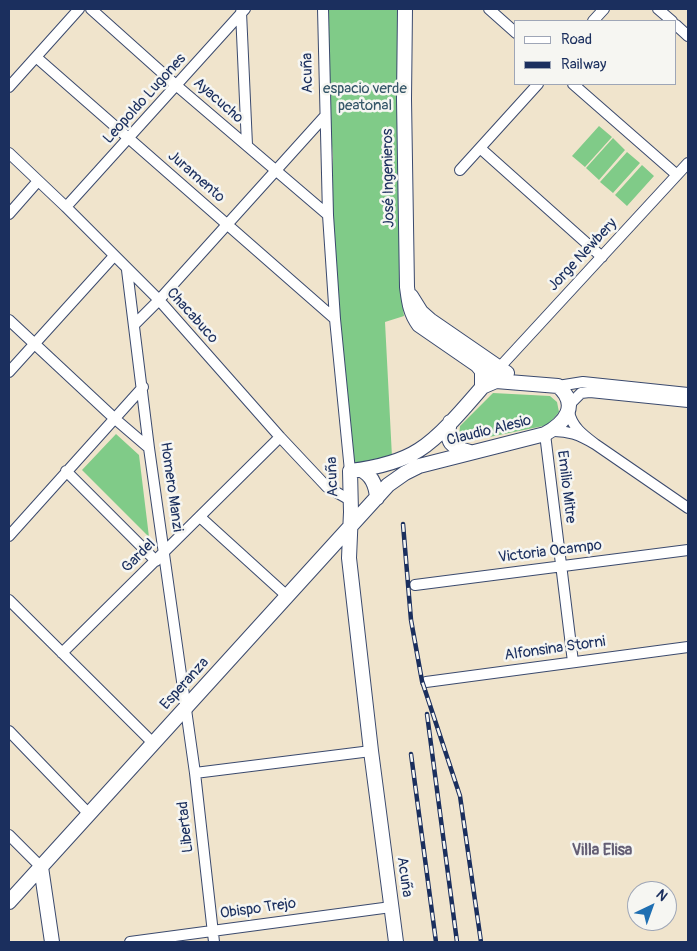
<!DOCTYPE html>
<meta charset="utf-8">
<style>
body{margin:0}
#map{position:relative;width:697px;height:951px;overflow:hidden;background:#f0e4cc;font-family:Pangolin,sans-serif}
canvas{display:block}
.frame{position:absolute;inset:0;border:10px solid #1b2f5e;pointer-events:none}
.legend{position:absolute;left:514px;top:20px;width:162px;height:65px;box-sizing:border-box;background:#f6f6f2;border:1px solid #9ea6b7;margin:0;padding:6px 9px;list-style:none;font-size:15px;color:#1b2f5e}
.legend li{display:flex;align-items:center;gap:10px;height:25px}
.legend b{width:25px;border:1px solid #9ea6b7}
.north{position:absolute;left:627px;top:881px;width:50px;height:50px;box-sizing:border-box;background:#f6f6f2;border:1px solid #9ea6b7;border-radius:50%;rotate:42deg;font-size:14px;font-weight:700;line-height:20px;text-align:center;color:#1b2f5e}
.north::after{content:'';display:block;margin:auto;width:18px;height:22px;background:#1f6fb2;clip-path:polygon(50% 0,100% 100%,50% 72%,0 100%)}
</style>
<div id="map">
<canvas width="697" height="951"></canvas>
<div class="frame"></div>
<ul class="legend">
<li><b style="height:6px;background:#fff"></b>Road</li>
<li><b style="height:6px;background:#1b2f5e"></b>Railway</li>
</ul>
<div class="north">N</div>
</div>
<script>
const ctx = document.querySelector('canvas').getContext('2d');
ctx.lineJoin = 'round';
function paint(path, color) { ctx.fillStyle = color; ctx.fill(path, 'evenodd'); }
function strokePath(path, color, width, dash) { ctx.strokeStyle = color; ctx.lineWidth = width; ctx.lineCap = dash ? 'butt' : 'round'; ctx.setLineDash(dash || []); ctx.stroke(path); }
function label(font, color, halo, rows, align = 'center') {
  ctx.font = font + ' Pangolin,sans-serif'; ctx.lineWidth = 5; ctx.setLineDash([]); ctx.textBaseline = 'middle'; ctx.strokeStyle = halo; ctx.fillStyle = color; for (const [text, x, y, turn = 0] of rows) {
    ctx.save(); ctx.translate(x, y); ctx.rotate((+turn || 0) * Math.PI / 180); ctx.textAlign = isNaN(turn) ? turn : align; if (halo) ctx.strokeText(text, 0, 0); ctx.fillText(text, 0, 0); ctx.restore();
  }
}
const green = new Path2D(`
 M327 9H397L401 145 400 285 404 316 385 322 392 457 353 466 344 383 332 198 333 157 330 123Z
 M599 126 612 137 585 167 572 156Z
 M613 138 625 150 599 180 586 168Z
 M627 152 640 163 613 193 600 182Z
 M642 165 654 176 627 206 615 195Z
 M493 393 550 396 557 402 559 412 548 425 470 441 459 436 460 426Z
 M116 434 139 455 149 537 82 470Z`);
const street = new Path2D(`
 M91 9 177 86 328 215
 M323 9 328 215 335 319 350 471
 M489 9 516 33
 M658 9 672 21
 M241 12 247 145
 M593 21 604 9
 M676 25 688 36
 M36 57 335 319
 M573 84 677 175
 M9 87 79 9
 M480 148 602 257
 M9 153 66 207 159 300 280 437 327 487 350 500
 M460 170 538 84
 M66 207 245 9
 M9 214 38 181
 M127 270 149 448 195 773 214 942
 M9 320 114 418 149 448
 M135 324 159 300 325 116
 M499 368 688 163
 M9 372 114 256
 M558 386 583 382 688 393
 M569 405 581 393 590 392 688 402
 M550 431C568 430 580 435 595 444 583 435 572 427 569 412
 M545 434 573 662
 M595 444 688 508
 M66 471 156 561
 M200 517 287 596
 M9 536 143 387
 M415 585 688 550
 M9 600 153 743
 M62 653 280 437
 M426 682 688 647
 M9 731 88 813
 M195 773 371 751
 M9 835 41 867
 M130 942 391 907`);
const secondary = new Path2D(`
 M405 9 404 99 407 287C409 302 410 313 419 325L477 365 482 371V387
 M411 296 421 312 430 320 507 373
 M450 422C445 443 451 447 470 452
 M361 470C372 475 376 485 377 498
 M41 867 52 942
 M9 902 388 485 405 473 419 466 545 434C565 423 580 405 558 386L496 381 482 387
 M396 942 371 751 349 558 351 512 350 471C374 468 399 463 419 450 446 433 477 392 499 368`);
const rail = new Path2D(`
 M403 524 411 620 422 681 460 796 481 942
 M427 714 457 942
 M411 754 436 942`);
const streetNames = [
 ["Acuña",308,73,-91],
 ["Leopoldo Lugones",145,99,-48],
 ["Ayacucho",218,101,41],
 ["Juramento",196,177,41],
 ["José Ingenieros",389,178,-91],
 ["Jorge Newbery",583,255,-47],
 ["Chacabuco",192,316,48],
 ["Claudio Alesio",489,431,-14],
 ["Acuña",333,477,-92],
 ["Homero Manzi",171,487,82],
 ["Emilio Mitre",566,487,83],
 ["Victoria Ocampo",550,552,-7],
 ["Gardel",139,556,-45],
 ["Alfonsina Storni",555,649,-8],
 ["Esperanza",185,684,-48],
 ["Libertad",186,827,-96],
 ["Acuña",404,877,82],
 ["Obispo Trejo",258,909,-8]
];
const parkNames = [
 ["espacio verde",365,89],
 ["peatonal",365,106]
];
const neighbourhoodNames = [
 ["Villa Elisa",602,851]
];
paint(green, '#80cb88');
strokePath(street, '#3b4a6e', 12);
strokePath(secondary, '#3b4a6e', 16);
strokePath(street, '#fff', 10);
strokePath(secondary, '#fff', 14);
strokePath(rail, '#1b2f5e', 4.5);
strokePath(rail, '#f6f6f2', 2.5, [8]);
label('15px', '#1b2f5e', '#f6f6f2', streetNames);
label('15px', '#345668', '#f6f6f2', parkNames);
label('bold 16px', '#645e74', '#f6f6f2', neighbourhoodNames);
</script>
